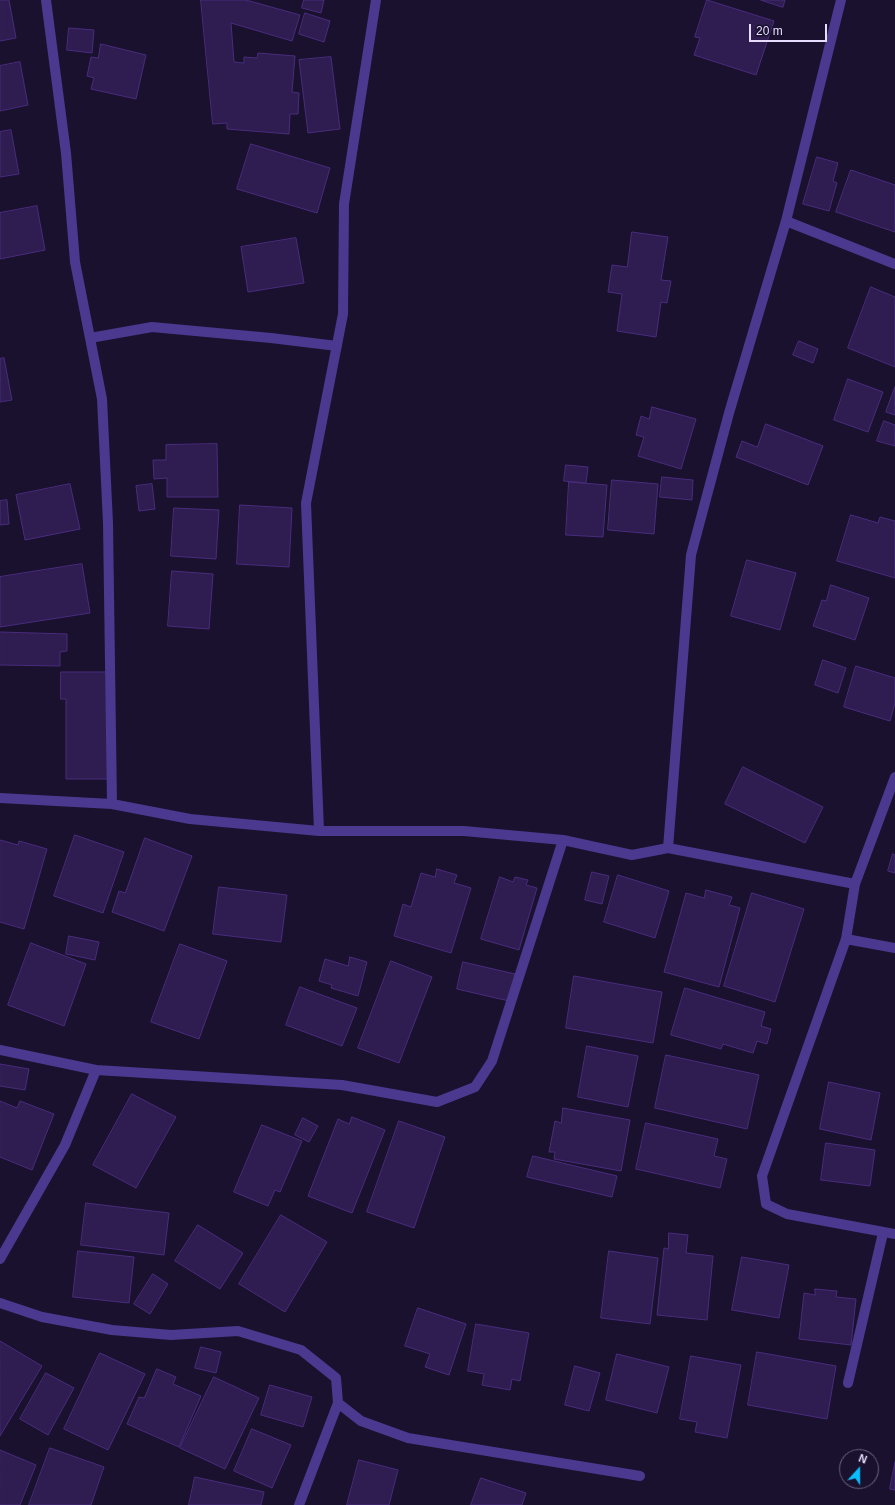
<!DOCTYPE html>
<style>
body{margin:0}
#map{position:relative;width:895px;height:1505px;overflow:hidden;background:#1a112e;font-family:Helvetica,sans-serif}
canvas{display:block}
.north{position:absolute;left:839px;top:1449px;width:40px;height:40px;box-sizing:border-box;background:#1a112e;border:1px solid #6c6382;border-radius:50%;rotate:21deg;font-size:11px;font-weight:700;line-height:16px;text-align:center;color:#e7ddff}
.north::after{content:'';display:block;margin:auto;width:14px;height:18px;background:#09bfff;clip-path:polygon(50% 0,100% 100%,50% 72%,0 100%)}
.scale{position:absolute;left:749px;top:24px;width:78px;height:18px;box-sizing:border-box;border:2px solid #e7ddff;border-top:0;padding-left:5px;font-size:12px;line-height:14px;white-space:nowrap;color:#e7ddff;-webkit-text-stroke:3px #1a112e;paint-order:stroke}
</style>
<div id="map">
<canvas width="895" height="1505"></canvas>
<div class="north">N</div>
<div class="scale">20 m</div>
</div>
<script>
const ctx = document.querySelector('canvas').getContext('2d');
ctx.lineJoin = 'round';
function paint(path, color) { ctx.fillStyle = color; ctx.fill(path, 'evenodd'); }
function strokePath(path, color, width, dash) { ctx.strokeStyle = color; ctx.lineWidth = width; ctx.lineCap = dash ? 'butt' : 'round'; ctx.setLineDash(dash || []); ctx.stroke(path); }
const building = new Path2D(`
 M0 0H9L16 38 0 41Z
 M201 0H246L300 15 292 41 231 23 234 62 244 63V57L257 58 258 53 295 56 292 92 299 93 298 114H290L289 134 227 129V123L213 124Z
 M304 0H324L321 13 302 8Z
 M707 0 774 21 756 75 694 55 700 38 695 37Z
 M761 0H785L783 7Z
 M305 13 330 21 324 42 299 34Z
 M69 28 94 30 92 53 67 50Z
 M101 44 146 55 136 99 91 89 94 78 87 76 91 57 98 58Z
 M331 57 340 129 308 133 299 60Z
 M20 62 28 105 0 111V66Z
 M11 130 19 174 0 177V132Z
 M251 144 330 168 317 213 237 189Z
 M817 157 838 163 833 181 837 183 829 211 803 204Z
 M851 170 895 185V232L836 212Z
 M37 206 45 250 0 259V213Z
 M632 232 668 237 661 280 671 281 667 303 661 302 656 337 617 331 622 294 608 292 612 265 627 267Z
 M296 238 304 283 248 292 241 247Z
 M871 287 895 297V367L848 348Z
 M799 341 818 349 813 363 793 355Z
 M4 358 12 400 0 402V359Z
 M848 379 883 392 868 432 834 420Z
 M895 387V415L886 412Z
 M652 407 696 419 681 469 638 456 644 437 636 435 641 416 649 419Z
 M884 421 895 425V446L877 441Z
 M766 424 823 446 808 485 736 457 742 441 757 447Z
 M217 444 218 497H167V478L154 479 153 460H166V445Z
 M566 465 588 467 586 483 564 481Z
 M662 477 693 480 692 500 660 497Z
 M612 480 658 484 654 534 608 530Z
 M569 482 607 485 603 537 566 535Z
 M70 484 80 529 25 540 16 495Z
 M152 484 155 509 139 511 136 486Z
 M7 500 9 524 0 525V501Z
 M240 505 292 508 289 567 237 564Z
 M174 508 219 510 216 559 171 556Z
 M851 515 878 523 880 517 895 521V578L837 561Z
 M747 560 796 573 780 630 731 616Z
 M82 564 90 613 0 627V577Z
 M172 571 213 574 209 629 168 626Z
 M831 585 869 598 855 640 813 626 822 600 826 601Z
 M0 632 67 634V651L60 652V666L0 665Z
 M823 660 846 668 838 693 815 685Z
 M856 666 895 678V703L890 721 844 707Z
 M61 672H109V779H66V699H61Z
 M743 767 823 807 805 843 725 804Z
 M75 835 124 852 103 913 54 896Z
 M145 838 192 856 164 931 112 912 119 891 125 893Z
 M0 840 18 845 19 841 47 849 24 929 0 922Z
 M893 854 895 855V873L888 871Z
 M437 869 457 875 454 883 471 888 451 953 394 936 403 904 411 907 421 873 435 877Z
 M592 872 609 876 602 904 585 900Z
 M618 875 669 891 655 938 604 922Z
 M500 877 513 882 515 877 528 880 526 885 537 888 519 950 481 939Z
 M219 887 287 895 281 942 213 934Z
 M706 890 732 897 729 905 740 908 719 987 664 972 686 893 704 898Z
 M752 893 804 909 775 1002 724 986Z
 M69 936 99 942 95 960 66 954Z
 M31 943 86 964 64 1026 8 1005Z
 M180 944 227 961 199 1039 151 1022Z
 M350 957 367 962 358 996 331 988 332 985 319 981 325 959 348 966Z
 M391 961 432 977 399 1063 358 1048Z
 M463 962 515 974 509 1001 457 989Z
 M574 976 662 992 653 1043 566 1028Z
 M300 987 357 1008 342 1046 286 1025Z
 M685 988 765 1012 761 1026 771 1029 767 1044 757 1041 753 1053 723 1044 721 1049 671 1035Z
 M587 1046 638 1056 628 1107 578 1097Z
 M666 1055 759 1075 747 1129 655 1108Z
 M0 1064 29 1069 25 1090 0 1086Z
 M829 1082 880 1093 871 1140 820 1129Z
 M132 1094 176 1117 136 1188 93 1165Z
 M0 1101 17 1108 20 1101 54 1114 32 1170 0 1157Z
 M563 1108 630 1120 621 1171 554 1159 555 1152H549L555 1121 561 1123Z
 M352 1117 385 1130 352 1213 308 1196 338 1119 349 1124Z
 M303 1118 318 1126 309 1142 295 1135Z
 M399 1121 445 1137 414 1228 367 1212Z
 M646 1123 718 1139 714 1156 727 1159 720 1188 636 1169Z
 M262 1125 302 1141 280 1192 275 1190 268 1206 234 1192Z
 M826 1143 875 1150 870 1186 821 1180Z
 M533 1156 617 1176 612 1197 527 1177Z
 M86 1203 169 1213 164 1255 81 1245Z
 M281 1215 327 1242 285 1312 239 1284Z
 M198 1225 243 1253 220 1289 175 1261Z
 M669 1233 688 1235 686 1253 713 1256 707 1320 657 1315 664 1248 668 1249Z
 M78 1251 134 1257 129 1303 73 1297Z
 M609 1251 658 1258 650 1324 601 1318Z
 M742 1257 789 1265 779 1318 732 1310Z
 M153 1274 168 1284 150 1314 134 1304Z
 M815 1289 837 1291 836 1297 856 1299 851 1345 799 1339 804 1293 815 1295Z
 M418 1308 466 1324 449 1375 425 1367 430 1354 405 1346Z
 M476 1324 529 1333 520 1381 512 1379 510 1390 482 1385 484 1374 468 1371Z
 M0 1341 42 1366 0 1436Z
 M201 1347 221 1352 216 1373 195 1368Z
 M757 1352 836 1366 827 1419 748 1405Z
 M100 1353 145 1374 108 1450 64 1429Z
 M617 1354 669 1367 657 1413 606 1400Z
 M691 1356 741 1365 727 1438 695 1432 697 1422 680 1419Z
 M575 1366 600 1373 589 1411 565 1405Z
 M157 1369 176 1377 173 1384 201 1396 179 1447 127 1424 139 1397 144 1398Z
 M46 1373 74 1388 48 1435 20 1419Z
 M214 1377 259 1398 225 1469 180 1448Z
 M270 1385 312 1397 303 1427 261 1415Z
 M252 1429 291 1445 272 1488 234 1471Z
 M50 1448 104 1467 91 1505H29Z
 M0 1450 36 1465 20 1505H0Z
 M359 1460 398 1470 389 1505H347Z
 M895 1462V1490L890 1489Z
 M195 1477 264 1492 261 1505H189Z
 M481 1478 526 1493 522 1505H471Z`);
const minor = new Path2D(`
 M46 0 66 153 75 262 102 399 108 523 112 804
 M786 221 895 264
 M90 338 152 327 271 338 337 346
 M895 777 855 884 846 939 762 1176 766 1204 787 1214 895 1234
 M0 798 112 804 190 819 319 831H464L563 840 632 855 668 848 855 884
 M319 831 306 503 343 314 344 204 376 0
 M668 848 691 555 729 413 786 221 841 0
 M846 939 895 948
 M0 1050 96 1070 342 1085 437 1102 475 1087 492 1061 563 840
 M0 1259 65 1145 96 1070
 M0 1303 42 1317 112 1330 171 1335 238 1331 301 1350 336 1378 338 1403 299 1505
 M848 1383 883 1233
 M338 1403 361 1421 408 1438 640 1476`);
paint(building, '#2f1c50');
strokePath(building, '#492c7d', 1);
strokePath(minor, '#4a398f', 10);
</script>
